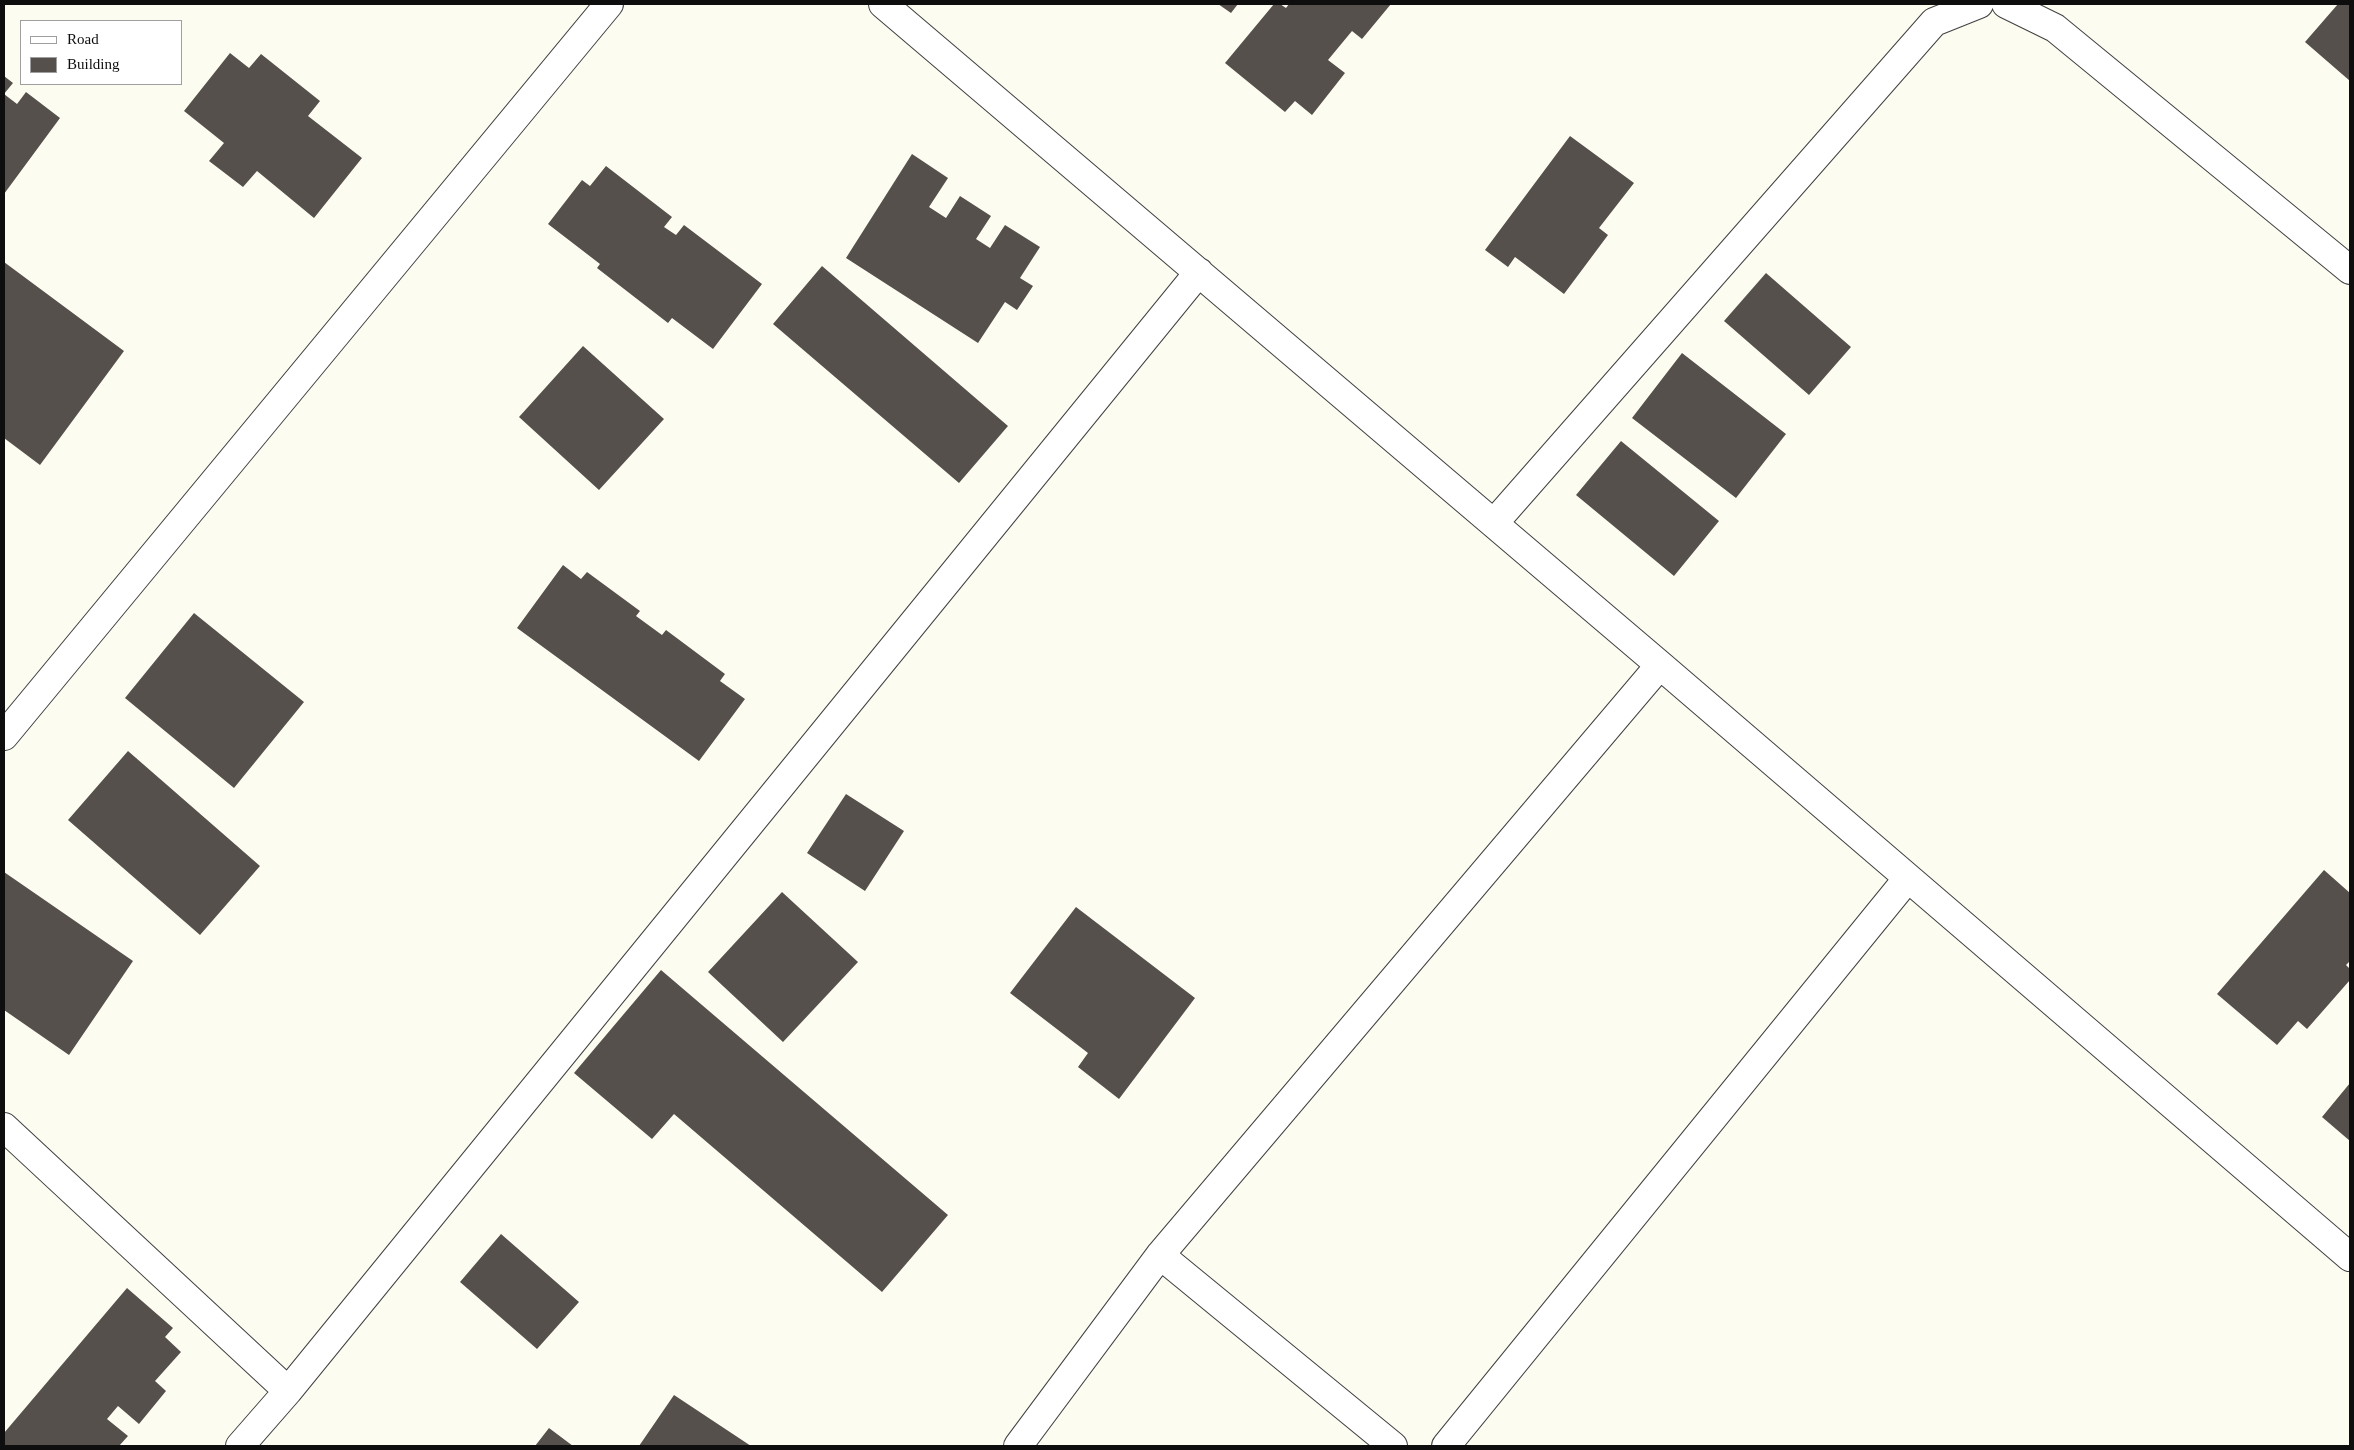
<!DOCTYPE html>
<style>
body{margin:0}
#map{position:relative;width:2354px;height:1450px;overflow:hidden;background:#fdfcf1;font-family:Georgia,serif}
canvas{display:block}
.frame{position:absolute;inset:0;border:5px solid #0e0e0e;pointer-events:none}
.legend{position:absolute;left:20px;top:20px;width:162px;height:65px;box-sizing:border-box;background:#fff;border:1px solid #9f9f9f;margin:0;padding:6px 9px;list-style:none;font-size:15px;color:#0e0e0e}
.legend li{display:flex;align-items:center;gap:10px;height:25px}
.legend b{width:25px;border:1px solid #9f9f9f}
</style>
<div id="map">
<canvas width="2354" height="1450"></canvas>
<div class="frame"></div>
<ul class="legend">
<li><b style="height:6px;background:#fff"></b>Road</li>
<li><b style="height:14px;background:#55504c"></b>Building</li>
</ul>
</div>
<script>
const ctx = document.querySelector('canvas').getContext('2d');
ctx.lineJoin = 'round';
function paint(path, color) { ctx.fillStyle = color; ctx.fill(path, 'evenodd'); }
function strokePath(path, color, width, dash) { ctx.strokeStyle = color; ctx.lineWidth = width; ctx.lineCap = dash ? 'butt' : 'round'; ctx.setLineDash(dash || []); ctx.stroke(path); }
const building = new Path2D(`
 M1218 4H1238L1231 13Z
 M1274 4H1280L1286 8 1289 4H1391L1362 39 1352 31 1328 60 1345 73 1312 115 1295 101 1285 112 1225 63Z
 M2338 4H2350V81L2305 42Z
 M230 53 249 68 261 54 320 101 308 116 362 158 314 218 257 171 243 187 209 161 224 143 184 111Z
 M4 76 13 83 4 94 17 104 26 92 60 118 4 194Z
 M1570 136 1634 183 1599 228 1608 235 1564 294 1515 257 1508 267 1485 250Z
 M912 154 948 178 929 207 946 218 960 196 991 216 976 239 990 248 1005 225 1040 247 1020 278 1033 286 1017 310 1005 302 978 343 846 258Z
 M606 166 672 217 664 227 676 235 684 225 762 284 713 349 672 318 668 323 597 268 600 264 548 224 582 180 590 186Z
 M4 262 124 351 40 465 4 438Z
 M822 266 1008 426 959 483 773 324Z
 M1766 273 1851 347 1809 395 1724 321Z
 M583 346 664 419 599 490 519 417Z
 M1682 353 1786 434 1736 498 1632 418Z
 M1621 441 1719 521 1674 576 1576 495Z
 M563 565 581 579 587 572 640 611 636 616 662 635 666 630 725 674 720 681 745 699 699 761 517 628Z
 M194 613 304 702 234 788 125 698Z
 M128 751 260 866 200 935 68 820Z
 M846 794 904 831 865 891 807 853Z
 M2324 870 2350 893V961L2346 965 2350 969V980L2307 1029 2298 1021 2277 1045 2217 994Z
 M4 872 133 961 69 1055 4 1010Z
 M782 892 858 962 783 1042 708 972Z
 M1076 907 1195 998 1119 1099 1078 1067 1088 1053 1010 993Z
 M661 970 948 1215 882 1292 674 1114 652 1139 574 1073Z
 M2350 1083V1141L2322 1117Z
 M501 1234 579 1302 537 1349 460 1282Z
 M127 1288 173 1328 165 1337 181 1352 155 1381 166 1391 139 1424 118 1406 107 1419 128 1436 119 1446H4V1433Z
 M674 1395 751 1446H639Z
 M549 1428 573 1446H535Z`);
const street = new Path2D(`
 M883 4 1660 665 2350 1257
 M2006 4 2055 28 2350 270
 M1494 523 1934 22 1979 4
 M4 736 609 4
 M4 1127 288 1391
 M1160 1255 1393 1446
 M240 1446 288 1391 1199 272
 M1018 1446 1160 1255 1660 665
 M1446 1446 1908 878`);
paint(building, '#55504c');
strokePath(street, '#414141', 30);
strokePath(street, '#fff', 28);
</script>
